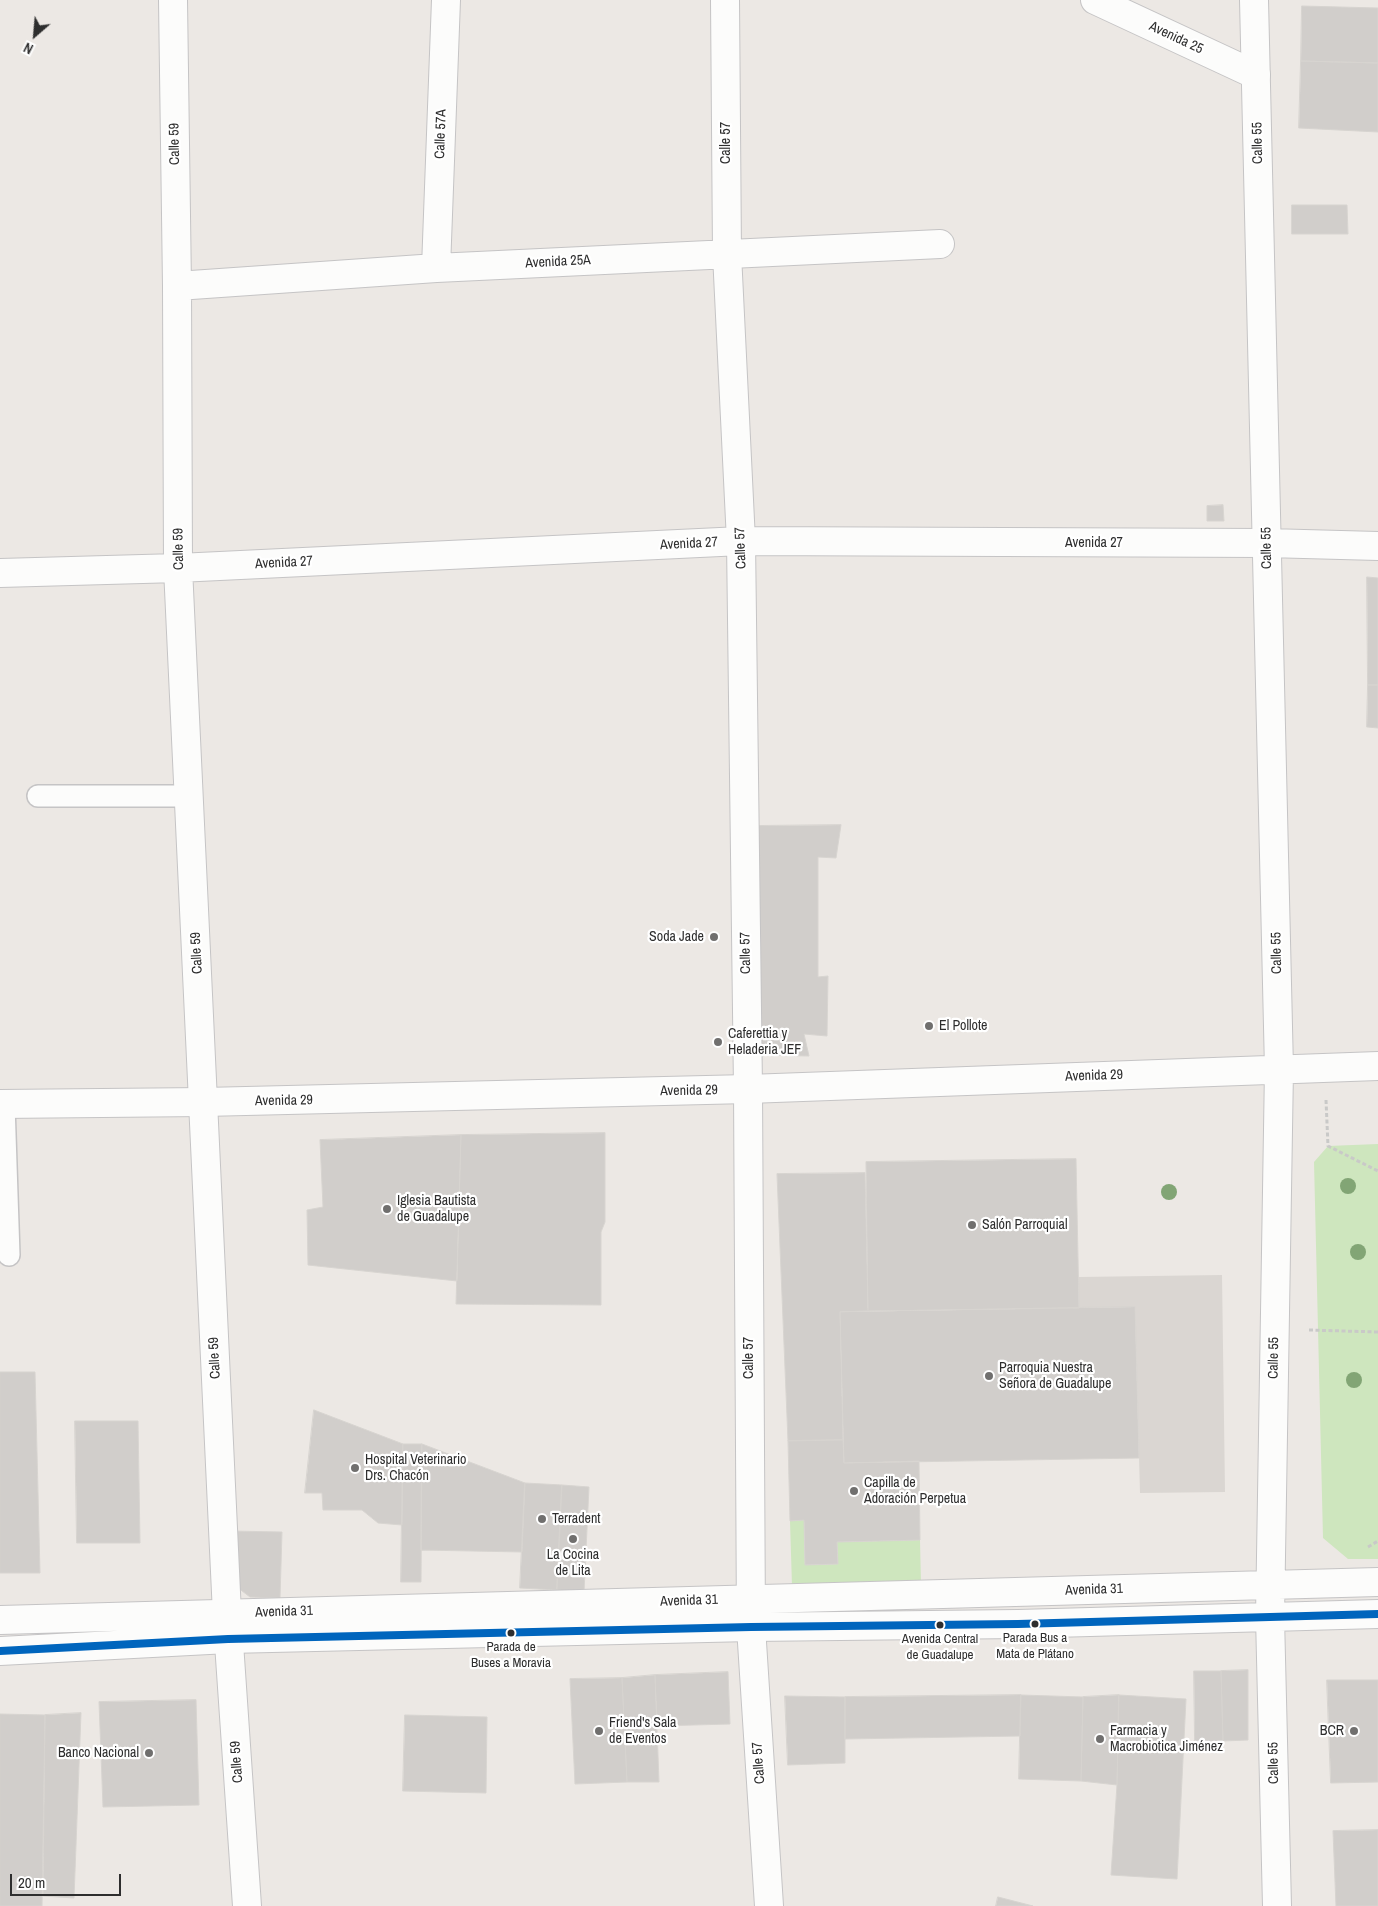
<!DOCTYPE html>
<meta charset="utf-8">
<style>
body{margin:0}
#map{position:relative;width:1378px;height:1906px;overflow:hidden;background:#ece8e4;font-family:"Archivo Narrow",sans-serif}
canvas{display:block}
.north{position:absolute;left:10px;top:10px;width:50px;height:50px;-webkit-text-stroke:4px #fff;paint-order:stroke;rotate:207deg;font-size:14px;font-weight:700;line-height:20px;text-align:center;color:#2e2e2e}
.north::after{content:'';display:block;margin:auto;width:18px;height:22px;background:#2e2e2e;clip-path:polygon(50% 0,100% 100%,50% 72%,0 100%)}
.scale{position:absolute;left:10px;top:1874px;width:111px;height:22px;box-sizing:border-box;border:2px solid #2e2e2e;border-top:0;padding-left:6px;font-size:15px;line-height:18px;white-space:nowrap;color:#2e2e2e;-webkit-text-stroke:4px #fff;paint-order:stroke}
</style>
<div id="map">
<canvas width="1378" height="1906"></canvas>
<div class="north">N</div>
<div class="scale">20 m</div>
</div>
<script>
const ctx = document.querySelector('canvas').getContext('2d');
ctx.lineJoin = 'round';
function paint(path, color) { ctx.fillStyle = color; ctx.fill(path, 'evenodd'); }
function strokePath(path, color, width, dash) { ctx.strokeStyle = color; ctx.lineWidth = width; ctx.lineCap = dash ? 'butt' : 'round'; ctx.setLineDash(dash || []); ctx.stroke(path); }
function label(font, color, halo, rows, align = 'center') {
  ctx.font = font + ' "Archivo Narrow",sans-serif'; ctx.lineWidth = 4.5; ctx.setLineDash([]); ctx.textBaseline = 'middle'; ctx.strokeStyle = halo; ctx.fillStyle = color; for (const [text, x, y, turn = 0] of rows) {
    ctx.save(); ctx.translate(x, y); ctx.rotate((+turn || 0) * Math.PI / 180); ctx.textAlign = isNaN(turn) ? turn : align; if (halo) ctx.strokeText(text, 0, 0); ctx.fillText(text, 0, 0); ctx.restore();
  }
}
const green = new Path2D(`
 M1378 1144V1559H1348L1323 1538 1314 1162 1328 1146Z
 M804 1520 805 1565 838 1564 837 1542 920 1540 921 1584 792 1586 790 1521Z`);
const plaza = new Path2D(`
 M1222 1275 1225 1492 1140 1493 1135 1307 1079 1308V1277Z`);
const building = new Path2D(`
 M1302 6 1378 8V63L1301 61Z
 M1301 61 1378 63V132L1299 128Z
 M1292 205H1347L1348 234H1292Z
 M1223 505 1224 521H1207V506Z
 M1367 577 1378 578V685H1368Z
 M1368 685H1378V728L1367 727Z
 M841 825 836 858 818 857V977L828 976 827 1036 804 1034 809 1056 753 1055 754 826Z
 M605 1133V1222L601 1232V1305L456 1304 461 1135Z
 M461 1135 457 1281 308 1265 307 1210 323 1207 320 1140Z
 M1076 1159 1079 1308 868 1311 866 1162Z
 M865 1173 868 1311 840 1312 843 1440 788 1441 777 1174Z
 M1135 1307 1139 1458 844 1463 840 1312Z
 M0 1372H35L40 1573H0Z
 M314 1410 403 1444 402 1525 378 1523 362 1510H323L322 1493H305Z
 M75 1421H138L140 1543H77Z
 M843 1440 844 1463 919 1461 920 1540 837 1542 838 1564 805 1565 804 1520 790 1521 788 1441Z
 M403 1444H422L421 1582H401Z
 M422 1444 525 1483 522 1552 421 1550Z
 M525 1483 562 1485 557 1590 520 1588Z
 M562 1485 589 1487 584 1592 557 1590Z
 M230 1531 282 1532 280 1598 250 1597 229 1581Z
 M1248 1670V1740L1223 1741 1221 1671Z
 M1194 1671H1221L1223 1741H1195Z
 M728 1672 730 1724 657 1726 655 1675Z
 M655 1675 659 1782H627L622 1678Z
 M622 1678 627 1782 575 1784 570 1679Z
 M1327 1680H1378V1782L1331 1783Z
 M1021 1695 1083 1697 1081 1781 1019 1779Z
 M1021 1695 1020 1736 845 1739V1697Z
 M1119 1695 1186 1699 1177 1879 1111 1875 1117 1785Z
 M1119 1695 1117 1785 1081 1781 1083 1697Z
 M785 1696 845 1697V1763L788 1765Z
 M196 1700 199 1805 103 1807 99 1702Z
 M81 1713 74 1898 43 1896 45 1715Z
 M0 1714 45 1715 42 1906H0Z
 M405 1715 487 1717 486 1793 403 1791Z
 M1378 1830V1906H1336L1333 1831Z
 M998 1897 1033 1906H996Z`);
const path = new Path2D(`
 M1326 1100 1328 1146 1378 1171
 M1309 1330 1378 1332
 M1368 1547 1378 1541`);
const lane = new Path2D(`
 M38 796H189
 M4 1104 9 1255`);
const street = new Path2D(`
 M173 0 177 286 178 568 227 1614 247 1906
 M725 0 727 254 741 541 748 1089 751 1627 769 1906
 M1095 0 1256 75
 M436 268 446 0
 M177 286 436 268 940 244
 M0 573 178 568 741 541 1267 543`);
const secondary = new Path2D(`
 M1254 0 1279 1069 1270 1617 1277 1906
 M1267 543 1378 546
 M0 1104 204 1102 748 1089 1378 1066
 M0 1620 1378 1582
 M0 1651 228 1639 751 1627 1018 1624 1378 1614`);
const bus1 = new Path2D(`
 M0 1651 228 1639 751 1627 1018 1624 1378 1614`);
const trees = [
 [1348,1186],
 [1169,1192],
 [1358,1252],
 [1354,1380]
];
const markers = [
 [714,937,5,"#706f6e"],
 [929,1026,5,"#706f6e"],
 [718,1042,5,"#706f6e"],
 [387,1209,5,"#706f6e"],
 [972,1225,5,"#706f6e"],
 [989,1376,5,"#706f6e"],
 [355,1468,5,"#706f6e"],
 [854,1491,5,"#706f6e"],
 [542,1519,5,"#706f6e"],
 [573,1539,5,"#706f6e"],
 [1035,1624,4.5,"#2e2e2e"],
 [940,1625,4.5,"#2e2e2e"],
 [511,1633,4.5,"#2e2e2e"],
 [599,1731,5,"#706f6e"],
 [1354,1731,5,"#706f6e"],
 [1100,1739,5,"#706f6e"],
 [149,1753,5,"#706f6e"]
];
const busNames = [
 ["Parada Bus a",1035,1639],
 ["Mata de Plátano",1035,1655],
 ["Avenida Central",940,1640],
 ["de Guadalupe",940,1656],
 ["Parada de",511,1648],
 ["Buses a Moravia",511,1664]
];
const streetNames = [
 ["Avenida 25",1176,38,25],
 ["Calle 57A",441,134,-88],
 ["Calle 57",726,143,-90],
 ["Calle 55",1258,143,-91],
 ["Calle 59",175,144,-91],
 ["Avenida 25A",558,262,-3],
 ["Avenida 27",1094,543],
 ["Avenida 27",689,544,-3],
 ["Calle 57",741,548,-92],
 ["Calle 55",1267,548,-91],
 ["Calle 59",179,549,-91],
 ["Avenida 27",284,563,-3],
 ["Calle 59",197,953,-93],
 ["Calle 57",746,953,-91],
 ["Calle 55",1277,953,-91],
 ["Avenida 29",1094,1076,-2],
 ["Avenida 29",689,1091,-1],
 ["Avenida 29",284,1101,-1],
 ["Calle 59",215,1358,-93],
 ["Calle 57",749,1358,-90],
 ["Calle 55",1274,1358,-89],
 ["Avenida 31",1094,1590,-2],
 ["Avenida 31",689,1601,-2],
 ["Avenida 31",284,1612,-2],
 ["Calle 59",237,1762,-94],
 ["Calle 57",759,1763,-94],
 ["Calle 55",1274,1763,-91]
];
const poiNames = [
 ["Soda Jade",704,937,"right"],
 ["El Pollote",939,1026],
 ["Caferettia y",728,1034],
 ["Heladeria JEF",728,1050],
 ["Iglesia Bautista",397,1201],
 ["de Guadalupe",397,1217],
 ["Salón Parroquial",982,1225],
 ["Parroquia Nuestra",999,1368],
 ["Señora de Guadalupe",999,1384],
 ["Hospital Veterinario",365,1460],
 ["Drs. Chacón",365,1476],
 ["Capilla de",864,1483],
 ["Adoración Perpetua",864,1499],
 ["Terradent",552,1519],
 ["La Cocina",573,1555,"center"],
 ["de Lita",573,1571,"center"],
 ["Friend's Sala",609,1723],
 ["de Eventos",609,1739],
 ["Farmacia y",1110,1731],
 ["Macrobiotica Jiménez",1110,1747],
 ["BCR",1344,1731,"right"],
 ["Banco Nacional",139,1753,"right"]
];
paint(green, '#cee6be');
paint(plaza, '#dad6d2');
paint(building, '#d1cecb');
strokePath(building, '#d7d4d0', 1);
strokePath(lane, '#c5c4c5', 24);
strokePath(street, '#c5c4c5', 30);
strokePath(secondary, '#c5c4c5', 30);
strokePath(path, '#c9c9c8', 3, [4, 2.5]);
strokePath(lane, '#fcfcfb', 21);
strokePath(street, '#fcfcfb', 28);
strokePath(secondary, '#fcfcfb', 28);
strokePath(bus1, '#0065bd', 8);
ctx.fillStyle = '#82a575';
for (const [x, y] of trees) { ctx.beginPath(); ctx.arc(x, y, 8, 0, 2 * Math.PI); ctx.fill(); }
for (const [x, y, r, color] of markers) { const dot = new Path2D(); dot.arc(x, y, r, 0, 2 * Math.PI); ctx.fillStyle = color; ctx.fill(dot); strokePath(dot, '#fff', 2); }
label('13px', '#2e2e2e', '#fff', busNames);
label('14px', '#2e2e2e', '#fff', streetNames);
label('14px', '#2e2e2e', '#fff', poiNames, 'left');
</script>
